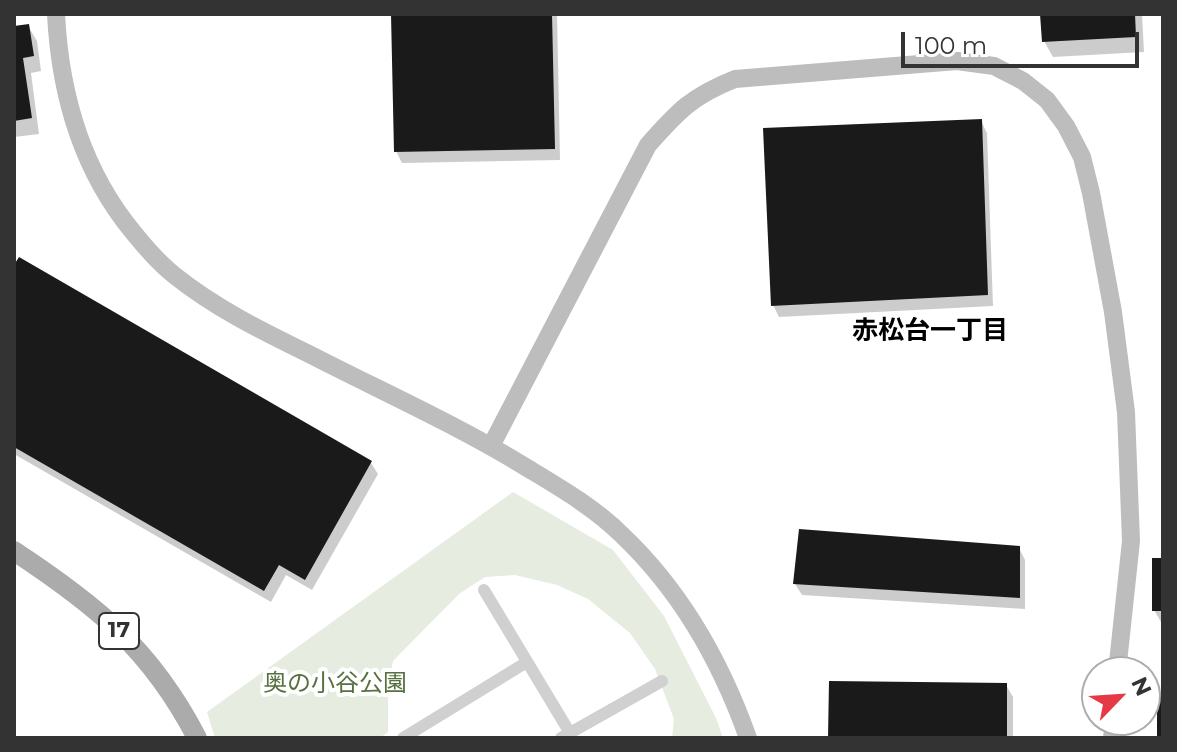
<!DOCTYPE html>
<meta charset="utf-8">
<style>
body{margin:0}
#map{position:relative;width:1177px;height:752px;overflow:hidden;background:#fff;font-family:Montserrat,sans-serif}
canvas{display:block}
.frame{position:absolute;inset:0;border:16px solid #333;pointer-events:none}
.north{position:absolute;left:1081px;top:656px;width:80px;height:80px;box-sizing:border-box;background:#fff;border:2px solid #adadad;border-radius:50%;rotate:65deg;font-size:22px;font-weight:700;line-height:32px;text-align:center;color:#333}
.north::after{content:'';display:block;margin:auto;width:28px;height:36px;background:#e63946;clip-path:polygon(50% 0,100% 100%,50% 72%,0 100%)}
.scale{position:absolute;left:901px;top:32px;width:238px;height:36px;box-sizing:border-box;border:4px solid #333;border-top:0;padding-left:10px;font-size:24px;line-height:28px;white-space:nowrap;color:#333;-webkit-text-stroke:6px #fff;paint-order:stroke}
</style>
<div id="map">
<canvas width="1177" height="752"></canvas>
<div class="frame"></div>
<div class="north">N</div>
<div class="scale">100 m</div>
</div>
<script>
const ctx = document.querySelector('canvas').getContext('2d');
ctx.lineJoin = 'round';
function paint(path, color) { ctx.fillStyle = color; ctx.fill(path, 'evenodd'); }
function strokePath(path, color, width, dash) { ctx.strokeStyle = color; ctx.lineWidth = width; ctx.lineCap = dash ? 'butt' : 'round'; ctx.setLineDash(dash || []); ctx.stroke(path); }
function label(font, color, halo, rows, align = 'center') {
  ctx.font = font + ' Montserrat,"Noto Sans JP",sans-serif'; ctx.lineWidth = 8; ctx.setLineDash([]); ctx.textBaseline = 'middle'; ctx.strokeStyle = halo; ctx.fillStyle = color; for (const [text, x, y, turn = 0] of rows) {
    ctx.save(); ctx.translate(x, y); ctx.rotate((+turn || 0) * Math.PI / 180); ctx.textAlign = isNaN(turn) ? turn : align; if (halo) ctx.strokeText(text, 0, 0); ctx.fillText(text, 0, 0); ctx.restore();
  }
}
const green = new Path2D(`
 M513 492 613 550 664 616 716 718 723 738H672L674 719 655 669 630 633 588 599 557 585 515 575 485 577 459 594 393 661 388 688V732L380 738H215L207 712Z`);
const shadow = new Path2D(`
 M393 14H557L560 160 402 163 396 151Z
 M1042 14H1142L1144 52 1053 57 1044 41Z
 M28 26 37 41 41 71 31 73 39 134 14 137V28Z
 M981 121 987 133 993 306 779 317 773 305Z
 M14 269 371 463 378 474 312 590 286 575 271 602 14 454Z
 M1019 548 1025 560V609L802 595 795 584Z
 M1163 560V622H1161L1154 610Z
 M1006 685 1013 697V738H830Z`);
const building = new Path2D(`
 M391 14H552L555 149 394 152Z
 M1040 14H1135L1136 37 1042 42Z
 M29 24 34 56 23 58 32 118 14 121V26Z
 M982 119 988 295 771 306 763 128Z
 M19 257 372 461 305 580 279 565 264 591 14 447V265Z
 M799 529 1020 546V598L793 584Z
 M1152 558H1163V611H1152Z
 M829 681 1007 683V738H828Z
 M1157 695H1163V738H1157Z`);
const street = new Path2D(`
 M484 590 570 733
 M403 738 527 662
 M561 738 662 681`);
const secondary = new Path2D(`
 M56 14C60 94 81 169 133 232 145 247 159 263 174 275 215 308 262 331 309 354 381 391 455 424 524 466 557 486 594 507 622 535 681 591 721 662 748 738
 M491 446 648 145C678 111 692 96 735 79L957 61 994 66 1023 81 1047 100 1066 126 1082 157 1091 193 1113 312 1126 412 1131 541 1117 672
 M1112 738 1114 720`);
const primary = new Path2D(`
 M14 551C96 605 151 649 197 738`);
const shields = [
 [119,631,40]
];
const shieldNames = [
 ["17",119,631]
];
const parkNames = [
 ["奥の小谷公園",335,684]
];
const neighbourhoodNames = [
 ["赤松台一丁目",930,331]
];
paint(green, '#e6ecdf');
paint(shadow, '#0003');
paint(building, '#1a1a1a');
strokePath(street, '#d0d0d0', 12);
strokePath(secondary, '#bdbdbd', 18);
strokePath(primary, '#ababab', 20);
for (const [x, y, w] of shields) { const box = new Path2D(); box.roundRect(x - w / 2, y - 18, w, 36, 6); ctx.fillStyle = '#fff'; ctx.fill(box); strokePath(box, '#333', 2); }
label('bold 22px', '#333', null, shieldNames);
label('24px', '#56703f', '#fff', parkNames);
label('bold 26px', '#000', '#fff', neighbourhoodNames);
</script>
